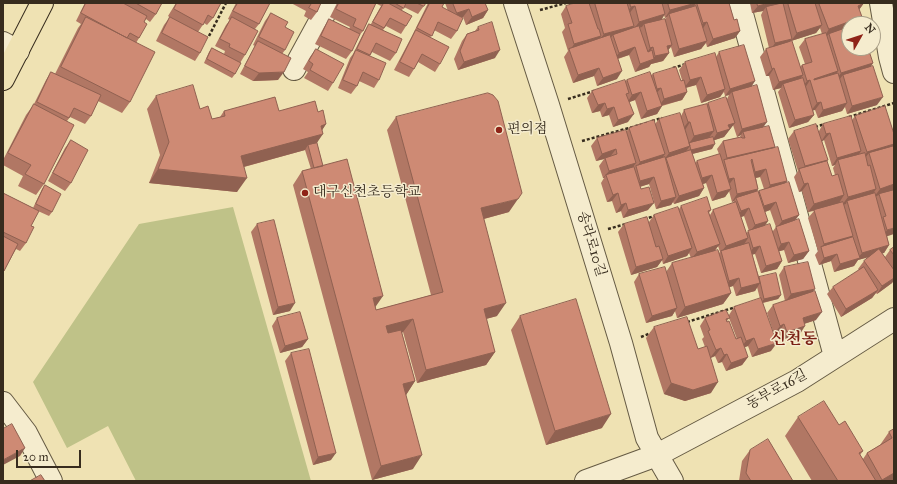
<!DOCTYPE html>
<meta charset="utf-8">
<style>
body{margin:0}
#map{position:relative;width:897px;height:484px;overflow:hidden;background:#efe2b3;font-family:"IM FELL Great Primer",serif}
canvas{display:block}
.frame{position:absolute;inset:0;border:4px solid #372c1e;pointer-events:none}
.north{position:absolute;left:841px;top:16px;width:40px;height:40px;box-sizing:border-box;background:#f5ecce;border:1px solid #a99f88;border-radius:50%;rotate:51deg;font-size:11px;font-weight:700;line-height:16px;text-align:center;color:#372c1e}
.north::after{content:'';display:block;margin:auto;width:14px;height:18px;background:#8f2418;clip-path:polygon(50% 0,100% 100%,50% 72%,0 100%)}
.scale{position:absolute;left:16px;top:450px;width:65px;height:18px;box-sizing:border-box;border:2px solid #372c1e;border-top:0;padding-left:5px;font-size:12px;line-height:14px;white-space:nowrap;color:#372c1e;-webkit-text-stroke:3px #f5ecce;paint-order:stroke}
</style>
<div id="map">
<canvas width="897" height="484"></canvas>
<div class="frame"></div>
<div class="north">N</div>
<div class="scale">20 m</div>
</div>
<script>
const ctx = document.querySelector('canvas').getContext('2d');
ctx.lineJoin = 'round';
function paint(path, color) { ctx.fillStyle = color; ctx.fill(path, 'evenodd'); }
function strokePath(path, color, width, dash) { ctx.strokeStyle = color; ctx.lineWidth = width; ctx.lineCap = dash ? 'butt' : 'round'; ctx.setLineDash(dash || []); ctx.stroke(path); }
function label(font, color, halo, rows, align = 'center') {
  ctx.font = font + ' "IM FELL Great Primer","Noto Serif KR",serif'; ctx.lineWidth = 3; ctx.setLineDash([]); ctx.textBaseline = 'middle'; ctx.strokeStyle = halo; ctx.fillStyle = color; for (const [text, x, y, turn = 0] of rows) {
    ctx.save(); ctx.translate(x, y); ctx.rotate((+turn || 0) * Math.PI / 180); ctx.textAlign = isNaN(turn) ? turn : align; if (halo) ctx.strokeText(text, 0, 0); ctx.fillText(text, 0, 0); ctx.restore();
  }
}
const green = new Path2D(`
 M233 207 311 481H136L108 426 67 448 33 382 139 224Z`);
const path = new Path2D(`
 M540 10 566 3
 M209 36 226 3
 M673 68 686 64
 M568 99 594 91
 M849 117 894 103
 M652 121 662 118
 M815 127 825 124
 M582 141 647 123
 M644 219 655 216
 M608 229 626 224
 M687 322 736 307
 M641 337 651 333`);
const minor = new Path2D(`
 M515 3 548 105 621 343 647 438 672 481
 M739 3 835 356
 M881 3 890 57 894 72
 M3 43 18 51
 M294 69 330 3
 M3 403 26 433 51 481
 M586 481 657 455 797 381 894 319`);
const major = new Path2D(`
 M3 79 42 3`);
const wall = new Path2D(`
 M85 3H162L156 14 150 22 146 19 144 22 139 38 136 43 130 102 122 113 98 101 91 116 85 124 70 117 67 121 44 184 36 195 18 186 23 176 3 165V160L26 115 34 104 46 80 51 72 55 74 78 28 81 24 76 21Z
 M176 3H221L213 18 207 25 204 23 198 32 200 53 195 61 156 41 164 25 170 17 172 19 168 16Z
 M236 3H270L259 24 255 29 245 55 240 63 235 74 232 78 204 63 209 52 212 48 224 54 225 51 215 46 226 25 230 20 228 19Z
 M291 3H321L317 12 311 20 304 16 306 11Z
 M337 3H376L363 31 358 37 352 51 346 59 315 44 324 27 329 19 349 29 350 27 330 17Z
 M378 3H426L418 14 404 7 402 10 406 26 401 34 386 26 383 30 396 53 390 61 372 52 370 56 379 80 374 88 359 81 357 86 351 94 338 88 350 58 353 54 364 32 369 24H371L381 6 377 4Z
 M428 3H444L442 7 448 11 445 3H485L488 10 483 18 466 25 463 17H461L457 31 451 39 434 30 430 38 440 64 435 72 418 62 414 69 409 77 394 70 412 36Z
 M590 3H729L734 20 740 31 735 38 707 47 706 43 701 49 674 57 671 47 668 50 669 53 663 61 651 64 649 67 635 72 629 55 618 59 617 79 597 86 594 76 573 83 564 57 568 51 562 32 565 28 561 14 566 6ZM664 15 665 18 667 17 665 19 661 20Z
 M750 3H780L779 4 780 3H864L859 10 862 17 857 24H849L873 63 871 66 877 105 847 114 845 107 842 111 818 118 815 110H813L814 115 808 122 789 128 778 92 781 88 773 90 769 76H766L760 57 766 49 769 48 761 15 763 11 752 13ZM820 28 822 34 805 39 799 47 805 64 802 65 800 67 790 41H791L816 33Z
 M271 13 285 27V50L282 54 278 80 253 81 240 74 255 46 253 45 265 21Z
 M478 27 495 58 458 70 454 59 462 41 467 34 475 31Z
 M316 49 333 83 328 91 304 78 308 72 303 69 310 57Z
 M719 52 752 86 763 127 774 148 787 181 785 183 799 215 795 220 809 251 803 259 788 263 784 250 779 251 782 261 777 269 761 273 755 254H752L759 277 781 295 778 299 763 303 771 351 752 357 748 346 744 347 748 357 742 365 726 371 722 362 718 363 715 356 711 358V393L685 401 664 394 646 338 654 327 698 349 705 347 702 339 704 337 700 326 705 318 729 315 734 307 760 299 757 287 755 291 736 296 733 286 729 287 731 293 723 304 677 318 675 311 672 316 646 323 634 282 639 274 666 272 672 263 691 258 689 253 687 256 663 264 662 260 657 267 631 275 618 232 624 224 649 222 654 215 679 209 681 206 711 210 709 213 710 215 713 210 733 203 734 201 732 202 729 191 725 197 712 201 706 183 703 184 704 188 699 196 674 204 673 202 671 205 656 209 649 184 640 187 648 210 623 218 621 211 616 213 612 201 607 202 601 183 604 178H603L599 166 604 159 596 161 591 146 597 138 626 132 629 128 655 124 659 119 681 116 684 110 706 104 708 103 727 99 729 95 725 96 724 92 720 97 701 103 696 85 686 88 687 92 682 100 662 106 657 114 641 119 635 100 629 102 628 122 613 127 609 115 602 117 600 111 592 113 587 98 592 91 625 81 627 80 651 75 653 74 681 81 682 80 679 70 685 62 716 57ZM733 125 737 137 741 135 740 137 723 141 717 149 719 154 697 161 695 163 692 154 712 149 714 140 724 137ZM760 177 764 189 759 191 758 192 757 191 758 189 756 178ZM770 210 776 227 773 231 765 226V212ZM744 216 749 231 746 233 741 217ZM718 246 720 252 719 253 715 251ZM729 318 737 339H736L727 321Z
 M156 96 200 109 212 119 220 117 224 111 318 112 326 124 322 130 317 143 323 166 376 310 431 295 387 130 396 117 509 212 484 219 497 316 486 319 495 352 486 365 417 383 403 332 402 333 415 381 406 395 413 469 372 480 293 185 302 171 311 169 305 150 244 167 237 192 149 183 160 155 147 109Z
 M855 116 894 134 887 236 889 245 884 253H882L885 257 890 250 894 247V280L892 283 877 294 876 293 872 298 841 317 827 294 833 287 859 270 858 269 864 261 868 257 858 260 854 266 834 272 831 261 819 265 815 255 818 251 808 218 814 211 808 212 802 191 799 192 794 177 798 171 788 139 794 131H819L823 124 852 120ZM824 140 832 166 835 165 833 168 835 175 832 176 827 161 822 141Z
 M71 140V183L65 191 48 181 65 148Z
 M45 185 52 212 49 216 38 211 31 226 26 243 20 251 16 249 3 273V193L33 208 42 189Z
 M257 224 290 311 273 315 251 232Z
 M784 267 812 292 816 320 804 324 800 334 781 340 779 332 774 334 767 313 773 305 785 301 779 275Z
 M520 316 602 428 546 445 511 330Z
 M277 318 308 339 302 347 280 353 272 326Z
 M291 353 331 460 313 465 285 361Z
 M798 417 839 425 863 451 860 455 863 459 867 453 880 445 889 432 894 429V481H812L785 436Z
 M750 450 793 481H739L742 461Z`);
const shadedWall = new Path2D(`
 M696 3 691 11 669 14 667 17 665 18 670 10Z
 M769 3H780L776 8 766 7 763 11 752 13 758 6Z
 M864 3 858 11V6Z
 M635 6 629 14H625L631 7Z
 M469 9 463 17 452 21 457 13Z
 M488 10 483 18 466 25 472 17Z
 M665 14 660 22 644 24 642 27 634 29 639 22Z
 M862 17 857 24H849V27L829 34 827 36 824 37 829 29Z
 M707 22 702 30 697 31 703 23Z
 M822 25 816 33 791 41 797 33Z
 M634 26 628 33 613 35 610 39 598 42 604 34Z
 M740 31 735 38 707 47 713 39Z
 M601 36 596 44 570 51 574 44Z
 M792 39 787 47 770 51 775 43Z
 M707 41 701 49 674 57 679 49Z
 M672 45 666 53 667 46Z
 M635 47 629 55 613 60 619 53Z
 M653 47 647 55 645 56 650 48Z
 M500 50 495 58 458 70 464 62Z
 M669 53 663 61 651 64 649 67 635 72 640 64 652 60 655 56Z
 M873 63 868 71 843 75 839 80 835 81 841 73Z
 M599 68 594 76 573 83 578 75Z
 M774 68 769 76H766L772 69Z
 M622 71 617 79 597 86 603 78Z
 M838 71 832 79 812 86 814 79Z
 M284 72 278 80 253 81 259 73Z
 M803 75 797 83 783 84 781 88 773 90 779 82Z
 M701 77 696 85 684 88 690 80Z
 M810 80 805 88 801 89 807 81Z
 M755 81 750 89 732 92 729 95 725 96 730 89Z
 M661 88 655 95 652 97 657 89Z
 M725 89 720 97 701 103 707 95Z
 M641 92 635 100 627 103 632 95Z
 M687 92 682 100 659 106 664 99Z
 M883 97 877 105 847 114 852 106Z
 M821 102 815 110 811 111 817 103Z
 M605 103 600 111 592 113 598 105Z
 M847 103 842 111 818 118 823 110Z
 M662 106 657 114 641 119 647 111Z
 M614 107 609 115 602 117 607 109Z
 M634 114 628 122 613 127 618 120Z
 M814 115 808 122 789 128 795 120Z
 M688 122H690L685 130H682Z
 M767 122 762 129 743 132 741 135 737 137 742 129Z
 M735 123 724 137 712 141 717 133 728 125Z
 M326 124 319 135 323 134 314 147 308 145 305 150 232 170 241 156Z
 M714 131 708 139 689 144 694 136Z
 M830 133 824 140 821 142 826 134Z
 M715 144 712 149 688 155 691 150Z
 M894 144V147L869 153 864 159 862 160 867 152Z
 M690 146 684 154 666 158 665 160H664L669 153Z
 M775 147 769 155 725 162 727 158Z
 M616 149 610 157 605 158 604 159 596 161 602 154Z
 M861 151 856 159 838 160 835 165 832 166 837 158Z
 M665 154 659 162 637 167 640 162Z
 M828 160 822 167 800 172 805 166Z
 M636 163 630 171 606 175 604 178H603L609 171Z
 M158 169 247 178 237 192 149 183Z
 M766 169 760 177 750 179 755 172Z
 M712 175 706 183 696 186 702 178Z
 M654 177 649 184 635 188 640 181Z
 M734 178 728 186 723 187 729 179Z
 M787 181 781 189 765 193 770 185Z
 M808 183 802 191 799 192 804 184Z
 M894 184V191L879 194V195L874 197 880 189Z
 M704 188 699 196 674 204 679 196Z
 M731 189 725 197 712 201 717 193Z
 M758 189 753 197 736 198 734 201 732 202 737 194Z
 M876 189 871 197 847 201 846 204 842 205 848 197Z
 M618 193 612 201 607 202 613 195Z
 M844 195 839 203 808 212 814 204Z
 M676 197 671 205 656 209 661 201Z
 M518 199 509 212 472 222 481 208Z
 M776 202 770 210 759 214 764 206Z
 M626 203 621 211 616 213 621 205Z
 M654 203 648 210 623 218 628 210Z
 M749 208 744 216 735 219 741 211Z
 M799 215 793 223 776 229 782 221Z
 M768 221 763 229 749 233 755 225Z
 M894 228V234L882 238 887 230Z
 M853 236 847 244 821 248 824 244Z
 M748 238 743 246 721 252 726 246Z
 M789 242 784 250 776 252 781 244Z
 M720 244 714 251 691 259 697 252Z
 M889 245 884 253 858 260 854 266 834 272 840 264 858 258 862 253Z
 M760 246 755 254 748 256 753 248Z
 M692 248 687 256 663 264 668 256Z
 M809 251 803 259 788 263 794 255Z
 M837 254 831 261 819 265 824 258Z
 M663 259 657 267 631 275 636 267Z
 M782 261 777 269 761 273 766 266Z
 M739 278 733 286 724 289 729 281Z
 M894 278V280L892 283 877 294 882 286Z
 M760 283 755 291 736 296 741 288Z
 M815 289 809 297 785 302 791 294Z
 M878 290 872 298 841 317 846 309Z
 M731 293 723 304 677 318 685 307Z
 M781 295 778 299 761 303 764 299Z
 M383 296 374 309 373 298Z
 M295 303 290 311 273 315 278 307Z
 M506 303 497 316 474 322 484 309Z
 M677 308 672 316 646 323 652 316Z
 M822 312 816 320 797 326 803 318Z
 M413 319 403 332 377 339 386 326Z
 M784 324 779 332 774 334 780 326Z
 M805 326 800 334 781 340 787 332Z
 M754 338 748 346 740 349 746 341Z
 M308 339 302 347 280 353 285 346Z
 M777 343 771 351 752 357 758 349Z
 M721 348 715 356 710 358 716 350Z
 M495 352 486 365 417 383 426 370Z
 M727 354 722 362 718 363 724 355Z
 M748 357 742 365 726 371 731 363Z
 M415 381 406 395 403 384Z
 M718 382 711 393 685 401 664 394 671 383Z
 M611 414 602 428 546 445 555 431Z
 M25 448 20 456 3 465V460Z
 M336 453 331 460 313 465 318 457Z
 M422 455 413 469 372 480 381 466Z
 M894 473V481H882V480Z`);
const building = new Path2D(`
 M86 3H123L147 16 144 22 147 24 139 38 130 33 127 38 81 13Z
 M136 3H162L156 14Z
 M177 3H221L213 18 208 15 203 25 174 9Z
 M238 3H270L259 24 233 11Z
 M312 3H321L317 12 309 8Z
 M339 3H376L363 31 353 26 356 19 336 9Z
 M384 3H388L412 16 406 26 390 18 384 28 373 22Z
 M395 3H406L404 8Z
 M417 3H426L424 6Z
 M430 3H444L442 7 463 18 457 31 438 22 432 36 417 28Z
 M453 3H485L488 10 472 17 469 9 457 13Z
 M575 3H589L598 29H599L601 36 574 44 568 24 572 23 566 6Z
 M595 3H627L634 26 604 34Z
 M630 3H662L665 14 639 22 635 6 631 7Z
 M668 3H696L670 10Z
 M698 3H729L734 20 737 19 740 31 713 39 707 22 703 23 697 4Z
 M757 3H769L758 6Z
 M782 3H783L792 39 775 43 766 7Z
 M788 3H815L822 25 797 33Z
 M819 3H864L858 6 862 17 829 29Z
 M696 6 707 41 679 49 669 14Z
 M271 13 288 22 285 27 294 32 285 50 259 37Z
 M86 17 155 52 130 102 61 67Z
 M170 17 208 37 200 53 162 33Z
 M232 17 258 31 245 55 229 47 230 44 220 39Z
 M329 19 360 34 352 51 321 36Z
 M665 19 672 45 667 46 669 53 655 56 653 47 650 48 644 24Z
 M492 22 500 50 464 62 460 51 467 34 479 30 478 27Z
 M369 24 402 39 396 53 376 43 370 55 357 49Z
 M639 26 648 52 652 50 654 59 640 64 635 47 619 53 613 35Z
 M849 27V48H868L873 63 841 73 829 34Z
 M416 30 449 47 440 64 422 54 414 69 400 62Z
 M826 33 838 71 814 79V80L838 73 847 103 823 110 821 102 817 103 810 80 807 81 802 65 812 62 805 39Z
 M610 35 622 71 603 78 599 68 578 75 569 49Z
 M258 41 291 58 284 72 259 73 245 66Z
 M792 41 803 75 779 82 774 68 772 69 766 49Z
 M744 45 755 81 730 89 719 52Z
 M212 48 241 63 235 74 207 59Z
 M316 49 344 64 333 83 310 70 313 64 309 61Z
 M356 50 386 63 379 80 363 72 357 86 343 80Z
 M715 53 725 89 707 95 701 77 690 80 685 62Z
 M873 66 883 97 852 106 843 75Z
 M676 67 681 81 684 80 687 92 664 99 661 88 657 89 653 74Z
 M51 72 101 95 91 116 74 108 69 118 37 102Z
 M650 72 662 106 647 111 641 92 632 95 627 80Z
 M803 78 814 115 795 120 783 84Z
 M625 80 629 93 626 94 634 114 618 120 614 107 607 109 605 103 598 105 592 91Z
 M193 85 200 109 208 106 212 119 225 116 224 111 275 97 279 111 315 101 318 112 323 110 326 124 321 126 323 134 241 156 247 178 158 169 169 142 156 96Z
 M757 85 767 122 742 129 732 92Z
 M488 93 493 95 498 101 522 193 518 199 481 208 506 303 484 309 495 352 426 370 413 319 386 326 388 333 401 330 415 381 403 384 422 455 381 466 302 171 347 159 383 296 373 298 376 310 443 292 396 117Z
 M726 97 735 123 728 125 730 129 717 133 708 103Z
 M34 104 74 125 44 184 25 174 31 165 8 153Z
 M707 104 714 131 694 136 690 122H688L684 110Z
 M885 106 894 134V144L867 152 855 116Z
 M680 113 690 146 669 153 659 119Z
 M851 116 861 151 837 158 830 133 826 134 823 124Z
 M654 120 665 154 640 162 629 128Z
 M816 124 828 160 805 166 794 131Z
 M769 126 775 147 727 158 723 141 741 137 742 138H745L743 132Z
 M626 130 636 163 609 171 605 158 617 154 616 149 602 154 597 138Z
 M713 137 715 144 691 150 689 143Z
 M71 140 88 150 71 183 53 173Z
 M317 143 323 166 314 168 308 145Z
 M894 146V184L880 189 869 153Z
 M778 147 787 181 770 185 766 169 755 172 752 159 751 160 758 189 737 194 734 178 729 179 724 160Z
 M691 150 704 188 679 196 666 158Z
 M865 153 868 166 870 165 876 189 848 197 838 160Z
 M720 154 731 189 717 193 712 175 702 178 697 161Z
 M665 157 676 197 661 201 654 177 640 181 636 166Z
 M827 161 832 176 838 174 844 195 814 204 808 183 804 184 799 169Z
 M634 167 641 189 649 187 654 203 628 210 626 203 621 205 618 193 613 195 606 175Z
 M789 182 799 215 782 221 776 202 764 206 759 191Z
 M45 185 61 194 52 212 36 204Z
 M894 190V228L887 230 883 217 886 216 879 194Z
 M758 191 768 221 755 225 749 208 741 211 736 198Z
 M3 193 39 211 31 226 34 227 26 243 3 232Z
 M875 193 889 245 862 253 847 201Z
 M707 197 711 210 708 211 720 244 697 252 681 206Z
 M736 202 748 238 726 246 713 210Z
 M843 202 853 236 824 244 814 210Z
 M678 207 692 248 668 256 654 215Z
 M647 217 656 247 659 246 663 259 636 267 624 224Z
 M799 219 809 251 794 255 789 242 781 244 776 227Z
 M274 220 295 303 278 307 257 224Z
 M770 224 782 261 766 266 760 246 753 248 748 231Z
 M3 236 18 244 4 271 3 270Z
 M853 237 860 258 840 264 837 254 824 258 821 247Z
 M749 243 760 283 741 288 739 278 729 281 721 251Z
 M894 247V255L890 250Z
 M879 249 894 270V278L882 286 864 261Z
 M718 250 731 293 685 307 672 263Z
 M808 262 815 289 791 294 784 267Z
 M665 267 677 308 652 316 639 274Z
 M864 267 878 290 846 309 833 287Z
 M776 273 781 295 764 299 759 277Z
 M815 291 822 312 803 318 805 326 787 332 784 324 780 326 773 305Z
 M761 298 777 343 758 349 754 338 746 341 734 307Z
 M576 299 611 414 555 431 520 316Z
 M726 310 730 318 726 319 727 322 729 321 736 339 741 337 748 357 731 363 727 354 724 355 721 348 716 350 708 331 710 330 705 318Z
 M300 312 308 339 285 346 277 318Z
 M687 317 698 349 707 346 718 382 693 390 671 383 654 327Z
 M309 349 336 453 318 457 291 353Z
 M824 401 839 425 845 421 863 451 859 453 876 481H838L798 417Z
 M12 424 25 448 3 460V429Z
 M894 429V473L882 480 867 453 892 438 889 432Z
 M768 439 793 481H751L746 473 750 450Z
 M41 475 45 481H30Z`);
const markers = [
 [499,130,4,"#8f2418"],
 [305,193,4,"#8f2418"]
];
const poiNames = [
 ["편의점",507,130],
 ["대구신천초등학교",313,193]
];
const streetNames = [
 ["송라로10길",591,244,73],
 ["동부로16길",777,390,-29]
];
const quarterNames = [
 ["신천동",794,340]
];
paint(green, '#bfc288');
strokePath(minor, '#655a43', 24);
strokePath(major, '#372c1e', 24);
strokePath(path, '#372c1e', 2.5, [3, 2]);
strokePath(minor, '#f5ecce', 22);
strokePath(major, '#efe2b3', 22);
paint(wall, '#b17764');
paint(shadedWall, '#906151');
paint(building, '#ce8a74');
strokePath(building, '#906151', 1);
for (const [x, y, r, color] of markers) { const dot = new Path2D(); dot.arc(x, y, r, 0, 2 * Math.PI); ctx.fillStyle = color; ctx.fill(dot); strokePath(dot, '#f5ecce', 1.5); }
label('14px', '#372c1e', '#f5ecce', poiNames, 'left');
label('14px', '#372c1e', '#f5ecce', streetNames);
label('bold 16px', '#7a1f14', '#f5ecce', quarterNames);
</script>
